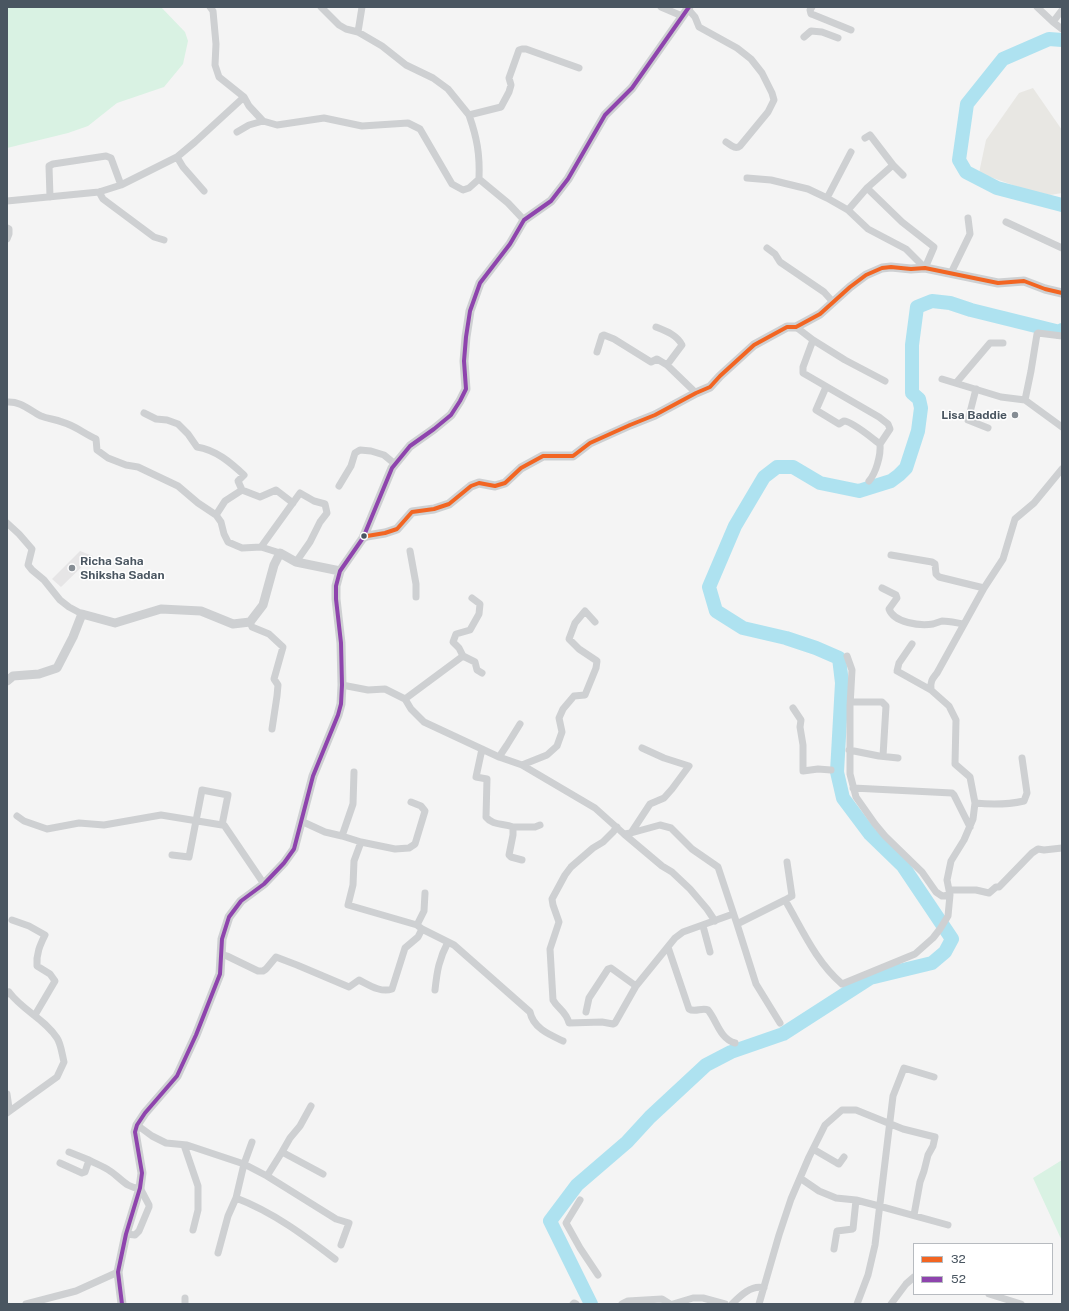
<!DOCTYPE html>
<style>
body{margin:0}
#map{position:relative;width:1069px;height:1311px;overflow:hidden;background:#f4f4f4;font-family:"Public Sans",sans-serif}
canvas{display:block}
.frame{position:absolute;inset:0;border:8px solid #4a5661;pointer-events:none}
.legend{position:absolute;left:913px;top:1243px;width:140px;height:52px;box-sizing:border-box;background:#fff;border:1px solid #b7bbc0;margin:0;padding:5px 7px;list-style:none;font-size:12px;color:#4a5661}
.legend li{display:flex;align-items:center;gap:8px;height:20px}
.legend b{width:20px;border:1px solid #b7bbc0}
</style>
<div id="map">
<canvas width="1069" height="1311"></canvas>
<div class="frame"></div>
<ul class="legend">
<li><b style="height:5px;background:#f26522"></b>32</li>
<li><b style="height:5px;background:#8e44ad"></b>52</li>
</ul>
</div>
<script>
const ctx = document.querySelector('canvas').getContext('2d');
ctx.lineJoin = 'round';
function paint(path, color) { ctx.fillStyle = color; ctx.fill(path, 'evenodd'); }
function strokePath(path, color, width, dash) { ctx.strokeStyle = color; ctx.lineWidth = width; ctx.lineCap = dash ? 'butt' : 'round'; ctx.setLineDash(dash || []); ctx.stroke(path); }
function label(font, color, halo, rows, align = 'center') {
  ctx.font = font + ' "Public Sans",sans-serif'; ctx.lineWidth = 3; ctx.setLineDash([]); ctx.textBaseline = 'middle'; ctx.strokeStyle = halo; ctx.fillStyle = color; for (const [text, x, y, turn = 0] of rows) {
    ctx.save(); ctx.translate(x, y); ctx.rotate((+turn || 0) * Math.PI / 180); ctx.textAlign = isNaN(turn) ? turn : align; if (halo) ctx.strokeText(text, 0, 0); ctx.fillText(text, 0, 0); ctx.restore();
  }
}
const commercial = new Path2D(`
 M1033 88 1062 130V193L1050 195 1024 189 979 173 986 140 1019 93Z`);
const education = new Path2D(`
 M80 551 93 556 61 587 52 579Z`);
const green = new Path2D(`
 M7 7H161L185 32 188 41 183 64 164 87 117 103 88 126 68 133 7 148Z
 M1062 1160V1241L1033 1178Z`);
const river = new Path2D(`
 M1062 40 1049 39 1003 59 967 104 959 160 966 172 997 188 1062 205
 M591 1304 550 1221 577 1185 627 1142 650 1117 706 1065 731 1052 783 1034 870 978 932 963 945 952 952 939 903 866 870 834 843 798 837 772 842 683 839 658 816 648 786 638 743 628 716 611 709 587 735 526 764 477 777 467H793L820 483 859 491 891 481 899 475 906 468 918 431 921 408 919 399 912 393V345L917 307 932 301 950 303 971 310 1060 332 1062 330`);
const minor = new Path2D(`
 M210 7 213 11 216 44 215 65 219 77 244 97 249 106 263 121 277 125 324 118 362 126 408 123 420 129 452 184 463 190 469 188 479 179 508 203 524 220
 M321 7 339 25 346 29 358 32 382 46 406 65 433 78 448 89 469 115 501 107 509 92 511 85 509 78 519 50 522 49H526L579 68
 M661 7 682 16
 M812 7 810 10 811 14 814 15 851 30
 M1037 7 1053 22 1062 29
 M688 9 695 17 699 27 737 48 751 59 762 73 772 93 774 100 768 112 740 146C735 150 731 145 726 142
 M1053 22 1062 10
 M358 32 362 7
 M804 37 811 31 822 32 838 38
 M469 115C477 138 480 154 479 179
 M237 132 249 125 263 121
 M865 138 870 135 893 165 867 188
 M177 157 183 167 204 191
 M893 165 903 175
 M747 178 771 180 808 189 827 198 848 210 868 229 906 249 925 268 934 247 902 222 867 188 848 210
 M99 192 103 199 154 237 164 240
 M50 197 49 166 53 164 106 156 111 158 121 185
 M827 198 851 152
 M7 201 99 192 121 185 177 157 195 142 244 97
 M1006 222 1062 248
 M7 228 9 229V234L7 239
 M767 248 775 254 780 262 824 292 833 302
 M951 273 970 234 968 218
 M656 327C666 331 677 335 682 345L667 365 696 393
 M796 327 813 340 803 367V373L879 417 888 424 890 429 880 444C881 455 876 473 869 481
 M813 340 845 360 885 381
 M597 352 602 336 604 335 614 339 651 362 657 359 667 365
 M942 379 1001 397 1025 400 1062 427
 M956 383 990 343H1003
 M826 387 816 410 839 424C841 423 842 422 844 421 852 421 873 439 880 444
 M976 389 968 420 988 428
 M1025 400 1031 371 1037 334 1038 333 1062 336
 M7 402C21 401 29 410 41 416 48 419 55 419 62 422 74 425 85 434 96 439L97 450 108 458 126 465 138 467 178 486 198 503 216 515 221 522 224 534 228 542 242 548 261 547 280 553
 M144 413 156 419 167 420 178 424 188 434 197 447C216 450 230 462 244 475L238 481 242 490 260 497 276 490 293 503
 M339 486 351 466 355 453 360 450 371 451 384 455 395 464
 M216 515 225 501 242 490
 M7 523 19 534 32 549 28 565 32 570 44 580 60 600 69 607 82 614
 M261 547 300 493 314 501 325 504 327 513 320 522 310 542 296 562
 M410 551 416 584V597
 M891 555 932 562 935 564 936 574 939 577 984 588
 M882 588 896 595 897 598 889 609C894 623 920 626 933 624 936 623 939 622 942 621 949 621 957 623 964 624
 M250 622 252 627 269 634 283 647 274 679 278 685 277 696 272 729
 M912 644 899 663 897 671 931 690
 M463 656 475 662 477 670 482 673
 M847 656 852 670 850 706V774L856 797 875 824 885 836 922 872 936 892 942 896 950 895
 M342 685 368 690 385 689 405 699 411 709 424 722 499 757 522 765 595 808 624 834 631 833 650 804 664 798 672 789 689 766 664 758 642 748
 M405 699 463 656 459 648 453 642 456 634 470 630 479 614 480 604 472 598
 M851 702H882L886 706 883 756
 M793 708 801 720 800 727 803 745V771L818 769 831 770
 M482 749 476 777 487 779 486 817C493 826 503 823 513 827V835L509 855 511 857 522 860
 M849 750 879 756 898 758
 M499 757 507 745 520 724
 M522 765 547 755 557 746 562 732 559 718 563 709 574 696 585 695 596 668 597 661 579 649 569 639 575 623 585 611 595 622
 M853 788 952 793 954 795 970 827
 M975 803C993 805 1006 805 1024 801L1027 793 1022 758
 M17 816 24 821 47 829 79 823 104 825 161 815 222 825H224L264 884
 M301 821 325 832 342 836 361 842 395 849 409 848 415 844 425 811 421 806 411 802
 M513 827H535L540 825
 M617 827 613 832 603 842 593 848 571 867 565 875 552 899 553 905 559 922 550 949 553 1000C558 1009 566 1011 569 1023L602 1022 613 1024 615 1023 636 986 675 938 683 932 733 914
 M631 833 660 825 671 828 692 849 718 867 737 924 785 900
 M624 834 662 866 672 872 690 889 707 909 715 921
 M342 836 353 804 354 772
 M361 842 354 861 353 885 348 905 417 925 422 929 454 945 530 1012C533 1028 550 1035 563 1041
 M172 855 189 857 202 790 228 795 222 825
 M787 862 792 896 785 900C802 929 816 962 842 984L915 954 933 938 940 929 948 916 950 895 947 880 951 861 964 840 973 819 975 803 970 777 955 764 956 720 949 706 931 690C930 682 932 679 937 673L984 588 1003 559 1015 519 1034 503 1062 469
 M950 890H976L989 893 996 887H999L1032 853 1038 849 1044 850 1062 848
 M12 920 29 926 45 935C40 945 36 954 37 966L50 974 55 981 35 1015
 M737 924 756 984 780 1023
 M417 925 424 911 425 893
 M703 926 710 952
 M668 947 689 1009C695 1013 702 1007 708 1010 717 1021 720 1039 735 1043
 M221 954 227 956 258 971H263L266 969 276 957 297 965 349 987 359 980C369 985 381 993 392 989L405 948 418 937 422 929
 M435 990C437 971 439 959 448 942
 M7 994 9 992C23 1011 44 1018 57 1038 61 1044 62 1054 64 1062L57 1077 7 1113
 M586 1012 589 998 608 969 611 968 636 986
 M7 1094 9 1108 7 1113
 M137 1125 152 1136 166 1143 187 1145 244 1164 267 1176 336 1219 349 1223 341 1245
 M184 1145 198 1186V1210L193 1230
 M813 1149 837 1163 839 1164 844 1157
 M69 1152 89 1160
 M282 1152 290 1138 300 1126 311 1106
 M60 1163 82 1173 85 1172 89 1160C96 1164 103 1166 110 1171 120 1177 127 1189 140 1188L149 1205V1207L139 1231 135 1235 126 1234
 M267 1176 282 1152 323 1174
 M800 1178 819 1191 836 1198 856 1200 879 1206 948 1225
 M236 1198C273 1212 305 1236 335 1259
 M580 1200 566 1223 580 1248 598 1275
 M834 1249 837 1231 853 1229 856 1200
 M218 1253 228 1216 236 1198 244 1164 252 1142
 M989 1294 1021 1304
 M26 1304 76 1291 118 1272
 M185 1304V1298
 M573 1304 574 1303 576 1304
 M622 1304 628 1301 662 1299 670 1304
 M673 1304 693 1298H703L725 1304
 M732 1304C740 1296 752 1284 764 1288
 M759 1304 779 1235 791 1199 809 1157 825 1125 842 1110H856L903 1129 935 1137 933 1146 928 1155 924 1171 920 1182 914 1215
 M857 1304 868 1275 875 1245 893 1096 904 1068 934 1077
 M891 1304 906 1284 914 1277`);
const tertiary = new Path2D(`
 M363 538 367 536 385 533 397 529 412 512 434 509 449 504 471 486 479 483 495 486 505 483 521 468 543 456H573L590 443 630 425 655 415 696 393 710 387 720 376 754 345 787 327H796L820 314 850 287 866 275 882 268 891 267 911 269 925 268 998 283 1024 281 1045 289 1062 293
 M7 681 13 676 39 674 57 668 73 637 82 614 115 623 161 609 201 611 233 624 250 622 263 605 274 565 280 553 296 562 340 571
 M122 1304 118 1272 126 1234 140 1188 142 1173 135 1132 137 1125 145 1113 177 1076 196 1035 220 974 222 939 229 917 241 901 264 884 284 863 294 849 313 776 338 715 341 704 342 685 341 643 336 599V586L340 571 363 538 392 468 410 446 434 429 451 415 460 401 466 389 464 361 466 337 470 311 480 283 510 244 524 220 551 201 568 179 605 115 632 88 689 7`);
const bus1 = new Path2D(`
 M363 538 367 536 385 533 397 529 412 512 434 509 449 504 471 486 479 483 495 486 505 483 521 468 543 456H573L590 443 630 425 655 415 696 393 710 387 720 376 754 345 787 327H796L820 314 850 287 866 275 882 268 891 267 911 269 925 268 998 283 1024 281 1045 289 1062 293`);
const bus2 = new Path2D(`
 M122 1304 118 1272 126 1234 140 1188 142 1173 135 1132 137 1125 145 1113 177 1076 196 1035 220 974 222 939 229 917 241 901 264 884 284 863 294 849 313 776 338 715 341 704 342 685 341 643 336 599V586L340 571 363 538 392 468 410 446 434 429 451 415 460 401 466 389 464 361 466 337 470 311 480 283 510 244 524 220 551 201 568 179 605 115 632 88 689 7`);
const markers = [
 [1015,415,4,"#868d94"],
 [364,536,3.5,"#4a5661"],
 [72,568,4,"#868d94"]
];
const poiNames = [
 ["Lisa Baddie",1007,415],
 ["Richa Saha",80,561,"left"],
 ["Shiksha Sadan",80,575,"left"]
];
paint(commercial, '#e8e7e3');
paint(education, '#e6e5e6');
paint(green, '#d9f2e3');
strokePath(river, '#aee2f0', 14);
strokePath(minor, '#ced0d2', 7);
strokePath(tertiary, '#ced0d2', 9);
strokePath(bus1, '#f26522', 4);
strokePath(bus2, '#8e44ad', 4);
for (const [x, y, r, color] of markers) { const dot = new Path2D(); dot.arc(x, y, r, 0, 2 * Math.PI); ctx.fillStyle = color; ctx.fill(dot); strokePath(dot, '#fff', 1.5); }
label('bold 12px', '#4a5661', '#fff', poiNames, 'right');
</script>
